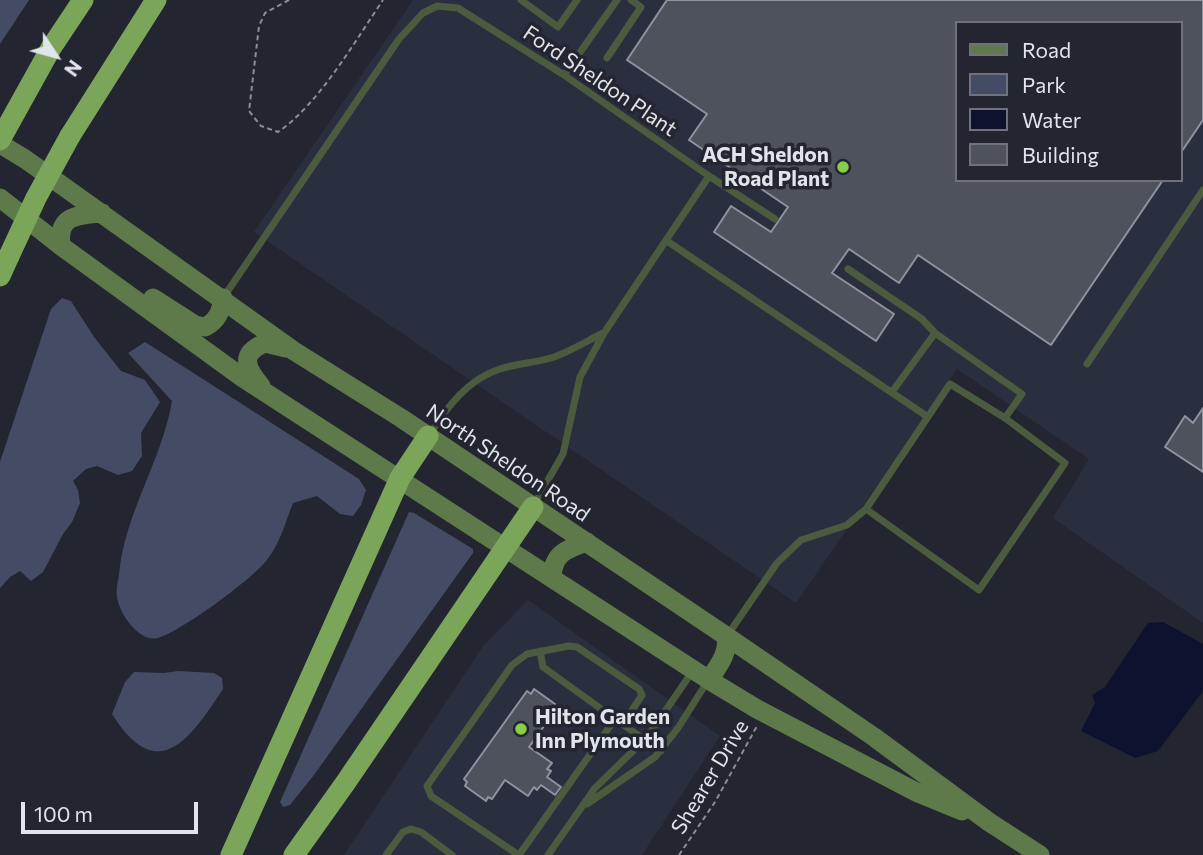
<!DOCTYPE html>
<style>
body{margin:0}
#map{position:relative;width:1203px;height:855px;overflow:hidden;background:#232630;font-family:Commissioner,sans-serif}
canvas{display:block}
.legend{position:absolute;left:955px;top:21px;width:228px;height:161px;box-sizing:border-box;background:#232630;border:2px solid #6f727b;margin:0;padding:9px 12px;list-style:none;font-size:21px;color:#e2e4eb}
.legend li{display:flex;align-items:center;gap:14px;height:35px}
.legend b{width:35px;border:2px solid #6f727b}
.north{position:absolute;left:21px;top:21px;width:70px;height:70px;-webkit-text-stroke:5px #232630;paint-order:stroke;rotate:126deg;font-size:19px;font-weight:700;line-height:28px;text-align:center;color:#e2e4eb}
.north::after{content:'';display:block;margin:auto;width:24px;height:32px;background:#e2e4eb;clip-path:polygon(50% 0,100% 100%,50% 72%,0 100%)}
.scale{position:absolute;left:21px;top:802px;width:177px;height:32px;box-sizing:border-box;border:4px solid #e2e4eb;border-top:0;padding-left:9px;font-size:21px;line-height:24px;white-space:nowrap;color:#e2e4eb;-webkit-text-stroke:5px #232630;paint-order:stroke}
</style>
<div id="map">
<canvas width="1203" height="855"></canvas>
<ul class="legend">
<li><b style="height:9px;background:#5e7a4a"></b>Road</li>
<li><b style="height:19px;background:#444c65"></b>Park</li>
<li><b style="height:19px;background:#0d132f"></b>Water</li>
<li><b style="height:19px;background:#4e525d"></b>Building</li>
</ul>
<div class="north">N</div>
<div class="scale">100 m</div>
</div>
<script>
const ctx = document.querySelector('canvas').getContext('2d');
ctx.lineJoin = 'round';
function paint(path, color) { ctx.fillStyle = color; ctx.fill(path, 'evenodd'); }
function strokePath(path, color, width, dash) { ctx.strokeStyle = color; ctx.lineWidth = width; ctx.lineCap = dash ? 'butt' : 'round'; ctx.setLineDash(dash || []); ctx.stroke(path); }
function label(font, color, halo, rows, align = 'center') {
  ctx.font = font + ' Commissioner,sans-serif'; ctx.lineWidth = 7; ctx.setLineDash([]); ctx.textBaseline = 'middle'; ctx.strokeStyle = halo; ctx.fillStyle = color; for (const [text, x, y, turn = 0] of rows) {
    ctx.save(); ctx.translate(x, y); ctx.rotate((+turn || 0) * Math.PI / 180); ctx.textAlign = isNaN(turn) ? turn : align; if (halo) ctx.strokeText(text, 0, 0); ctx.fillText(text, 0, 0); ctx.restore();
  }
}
const built = new Path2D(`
 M413 0H1203V623L1053 518 1089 459 957 369 796 603 254 232ZM956 23H1180V180H956Z
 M528 600 720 736 642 855H344L484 645Z`);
const green = new Path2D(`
 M0 0H29L0 44Z
 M62 298 71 301 94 337 121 371 145 380 160 402 141 433 142 456 132 471 118 475 97 466 86 469 73 481 78 490 80 503 72 522 63 534 43 572 31 581 20 571 10 577 0 588V462L51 309Z
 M145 342 359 479 366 490 361 505 353 516 340 514 317 496 293 503C285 523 280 544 266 561 251 580 180 632 158 638 139 643 118 612 117 596 116 589 118 581 119 575 124 514 162 461 172 401L128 353Z
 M409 512 414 513 473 549V553L314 775 290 805 283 807 280 802Z
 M178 671 214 673 222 678 223 689C190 739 158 787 112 714L125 682 134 672 164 673Z`);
const water = new Path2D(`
 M1163 622 1203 644V691L1158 751 1135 758 1081 731 1095 703 1092 695 1105 687 1148 623Z`);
const building = new Path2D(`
 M667 0H1203V120L1180 154V23H956V180H1163L1051 345 918 255 899 283 849 249 832 273 894 314 876 341 714 232 731 206 771 232 788 207 689 140 707 114 627 60Z
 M1203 408V472L1165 447 1185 416 1193 423Z
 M534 689 555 704 552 709 555 711 529 747 552 763 547 769 551 771 547 777 561 787 555 795 541 785 537 790 534 787 528 796 505 780 492 799 488 797 486 801 465 786 467 782 464 779 527 691 531 694Z`);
const path = new Path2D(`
 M289 0 265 13 259 26 249 111 261 126 278 132C319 104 355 41 383 0
 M679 855 715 802 757 726`);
const lane = new Path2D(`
 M521 0 558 27 577 0
 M607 58 641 7 631 0
 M564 75 617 0
 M709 176 775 219
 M667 241 928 417
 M848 269 922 319 935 333
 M223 298 399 39 423 13 437 6 458 8 564 75 709 176 604 333 580 377 563 454 533 506
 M1087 364 1203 190
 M430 434C447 407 468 379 500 369 518 363 536 363 554 357 571 351 587 341 603 333
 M866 509 979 590 1065 463 1005 418
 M727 636 777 563 801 540 847 525 866 509 950 384 1005 418 1022 394 935 333 892 392
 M540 651 543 667 615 719
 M587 804 655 757 678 728 707 682
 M517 854 431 796 427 786 512 665 527 654 569 646 577 647 639 689 642 695 623 724
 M386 855 403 832 411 829 421 832 452 855
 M519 855 615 719 661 751
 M548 855 595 788 637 747 653 729 692 672`);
const secondary = new Path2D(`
 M0 144 25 159 294 351 401 418 726 636 874 737 989 822 1040 855
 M0 198 61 246 243 378 709 680 757 709 918 793 962 811
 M61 246C57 215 77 215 102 213
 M153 298 195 325 205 327C217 321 221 312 223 298
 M261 386C247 369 238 354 265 343L286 348
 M552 577C553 554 566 549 587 542
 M709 680C718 666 729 654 726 636`);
const highway = new Path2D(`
 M70 136 156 0
 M0 140 51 48 83 0
 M0 276 9 256
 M231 855 400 478 428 436
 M294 855 346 782 533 507`);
const highwayBridge = new Path2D(`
 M9 256 36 198 70 136`);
const markers = [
 [843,167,7,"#88cf49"],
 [521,729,7,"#88cf49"]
];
const streetNames = [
 ["Ford Sheldon Plant",600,81,34],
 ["North Sheldon Road",508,463,34],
 ["Shearer Drive",710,777,-59]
];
const poiNames = [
 ["ACH Sheldon",829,155],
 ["Road Plant",829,179],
 ["Hilton Garden",535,717,"left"],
 ["Inn Plymouth",535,741,"left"]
];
paint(built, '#2a2f3f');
paint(green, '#444c65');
paint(water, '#0d132f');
paint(building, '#4e525d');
strokePath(building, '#8f939f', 2);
strokePath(path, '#8c8e97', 2, [5, 3.5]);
strokePath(lane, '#4b5c3e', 7);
strokePath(secondary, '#5e7a4a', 19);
strokePath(highway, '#7ba65a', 21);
strokePath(highwayBridge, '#7ba65a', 21);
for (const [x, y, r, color] of markers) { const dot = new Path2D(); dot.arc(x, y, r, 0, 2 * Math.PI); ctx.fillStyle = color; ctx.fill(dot); strokePath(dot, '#232630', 2.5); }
label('21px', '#e2e4eb', '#232630', streetNames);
label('bold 21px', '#e2e4eb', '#232630', poiNames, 'right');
</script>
